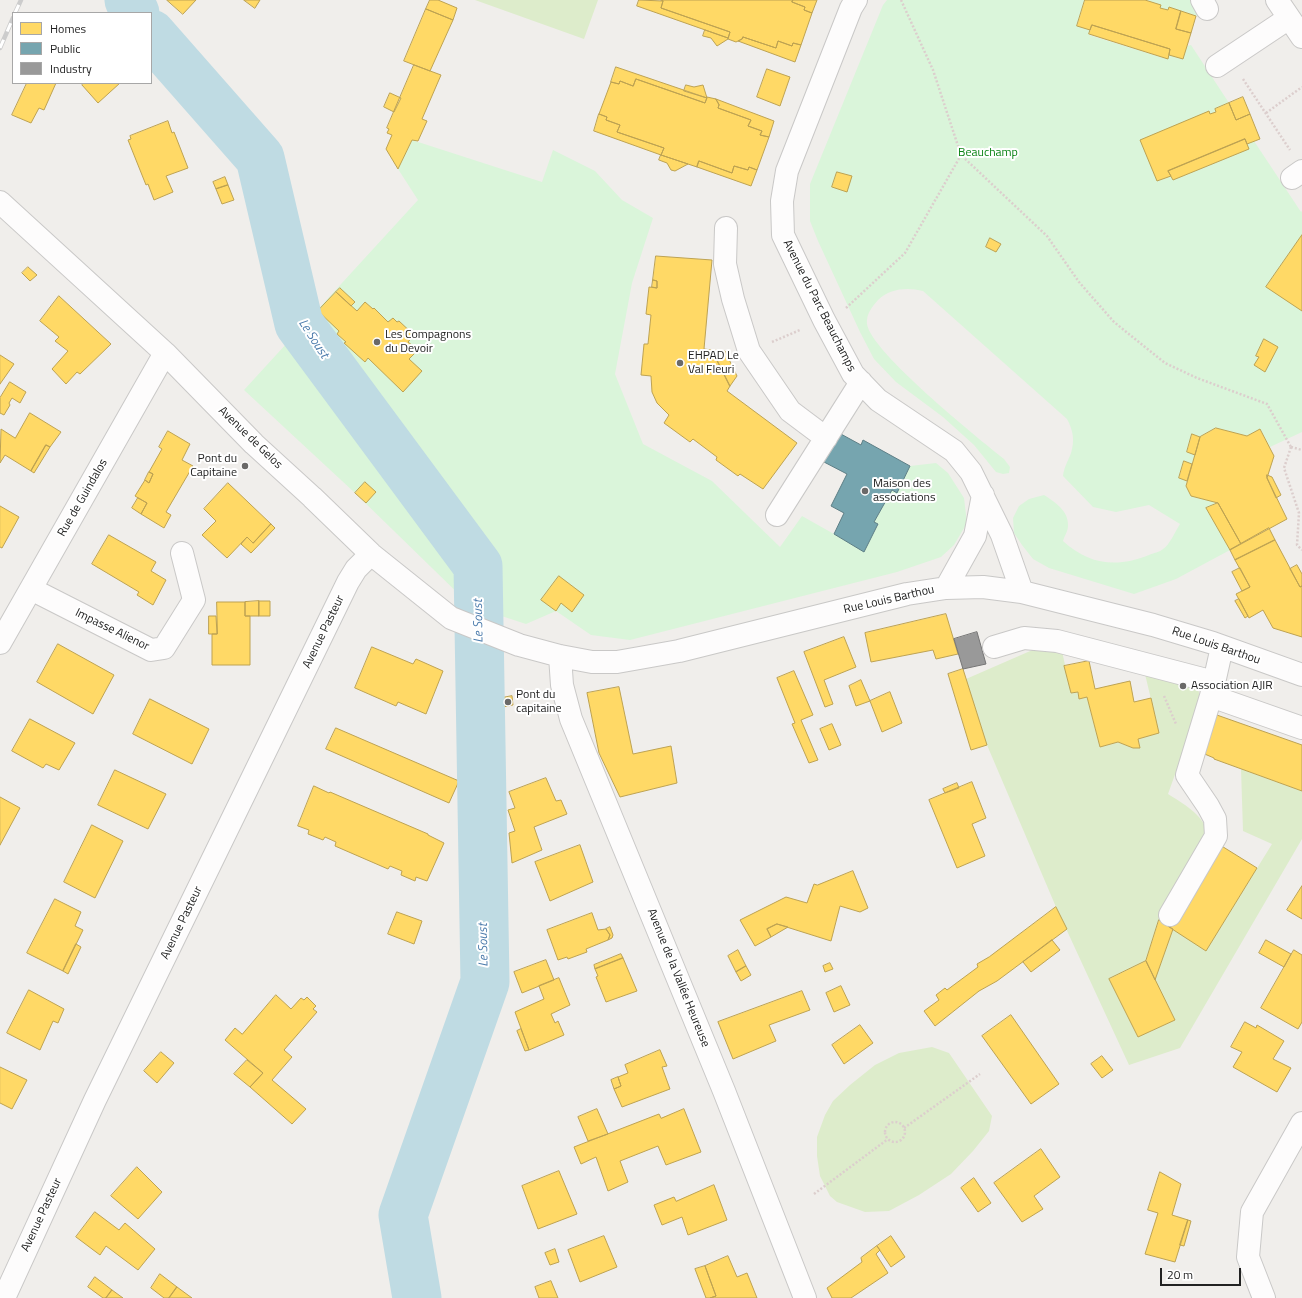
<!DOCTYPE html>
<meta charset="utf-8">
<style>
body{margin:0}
#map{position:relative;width:1302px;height:1298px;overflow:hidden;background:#f0eeeb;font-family:"Titillium Web",sans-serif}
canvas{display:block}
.legend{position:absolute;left:12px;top:12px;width:140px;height:72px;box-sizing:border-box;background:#fff;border:1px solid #a7a7a7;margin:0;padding:5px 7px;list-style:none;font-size:12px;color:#222}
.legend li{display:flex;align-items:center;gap:8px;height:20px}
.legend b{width:20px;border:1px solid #a7a7a7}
.scale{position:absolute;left:1160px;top:1268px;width:81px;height:18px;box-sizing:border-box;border:2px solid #222;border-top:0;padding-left:5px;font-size:12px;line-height:14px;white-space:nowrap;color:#222;-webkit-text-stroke:3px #fff;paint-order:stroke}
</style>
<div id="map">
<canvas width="1302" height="1298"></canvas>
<ul class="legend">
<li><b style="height:11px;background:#ffd966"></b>Homes</li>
<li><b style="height:11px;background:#76a5af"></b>Public</li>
<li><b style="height:11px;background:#999"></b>Industry</li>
</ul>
<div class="scale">20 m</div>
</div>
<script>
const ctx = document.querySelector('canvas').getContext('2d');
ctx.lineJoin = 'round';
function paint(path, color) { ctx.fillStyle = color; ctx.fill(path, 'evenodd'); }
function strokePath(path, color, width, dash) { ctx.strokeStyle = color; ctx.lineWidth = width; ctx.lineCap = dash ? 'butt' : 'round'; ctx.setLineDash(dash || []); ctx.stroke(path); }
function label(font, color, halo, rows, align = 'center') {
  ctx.font = font + ' "Titillium Web",sans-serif'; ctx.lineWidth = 4; ctx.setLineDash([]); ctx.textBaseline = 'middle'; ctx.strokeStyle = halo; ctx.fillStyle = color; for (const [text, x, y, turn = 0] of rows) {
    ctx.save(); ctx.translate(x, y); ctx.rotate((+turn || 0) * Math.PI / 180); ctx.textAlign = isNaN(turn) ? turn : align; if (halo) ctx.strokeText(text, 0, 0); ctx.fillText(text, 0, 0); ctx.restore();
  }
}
const grass = new Path2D(`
 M475 0H598L584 39Z
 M1044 645 1062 651 1071 693 1078 692 1079 699 1087 697 1100 747 1118 742 1133 748 1140 747 1138 739 1159 733 1145 674 1197 684 1201 702 1168 794C1182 803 1203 814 1207 832 1207 835 1206 839 1206 842L1159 920 1146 961 1109 979 1138 1037 1175 1020 1155 980 1173 929 1206 951 1272 844 1243 831 1241 769 1302 791V839L1180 1048 1129 1065 1056 907 987 745 966 679Z
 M932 1047 949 1053 992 1116 989 1131 973 1151 951 1174 919 1195 889 1211 865 1212 837 1202 830 1196 820 1176 817 1156V1137L825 1115 833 1101 850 1085 875 1065 899 1053Z`);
const park = new Path2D(`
 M887 0H1085L1077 25 1090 30 1089 35 1167 59 1169 55 1183 59 1187 46 1191 45 1229 103 1215 109 1216 112 1210 114 1141 140 1158 181 1171 176 1173 180 1248 149 1247 144 1254 141 1301 212 1302 211V432L1270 447 1260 429 1247 436 1216 428 1200 437 1192 434 1187 452 1195 455 1192 464 1184 462 1179 478 1187 481 1186 486 1191 496 1218 503 1206 508 1230 550 1176 579 1134 594 1049 568 1033 559 1022 545 1014 533 1013 518 1019 506 1029 499 1044 495C1055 502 1069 511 1068 526 1068 531 1064 537 1063 541 1089 565 1117 568 1149 555 1153 553 1160 552 1163 549 1169 546 1176 530 1180 524L1149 505 1116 512 1093 507 1063 476C1064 467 1068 461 1071 453 1075 440 1073 430 1067 419L923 291C908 287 890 288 878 300 872 307 866 314 867 324 871 352 978 438 1004 459L1010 467 1009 473 1003 474 996 472 974 445 943 417 896 382 874 359 860 332 818 241 810 221V184L883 5Z
 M1145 0H1194L1201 13 1196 16 1169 7 1168 10 1160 8 1161 5Z
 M412 140 542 182 553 150 595 171 622 200 653 218 632 283 615 374 643 444 712 481 780 547 802 516 864 551 878 525 874 522 892 490 897 492 910 466 936 463 948 473 964 498 967 523 954 545 941 557 897 572 630 640 591 635 556 611 526 624 471 606 355 493 244 390 418 200 398 169Z`);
const homes = new Path2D(`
 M167 0H196L183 14Z
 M244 0H260L255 8Z
 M430 0H438L457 8 453 20 426 9Z
 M639 0 663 1 661 8 730 32 728 38 637 6Z
 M661 0H793L792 2 805 7 804 10 812 13 801 45 793 43 792 46 778 41 776 48 743 37 742 39 736 42 728 39 730 32 661 8 663 1Z
 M793 0H817L812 13 804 10 805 7 792 2Z
 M1085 0H1145L1161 5 1160 8 1168 10 1169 7 1181 11 1176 29 1191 33 1183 59 1169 55 1170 49 1092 25 1090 30 1077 26Z
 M426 9 453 20 430 71 404 61Z
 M1181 11 1196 16 1191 33 1176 29Z
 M1092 25 1170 49 1168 59 1089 34Z
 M705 30 728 38V39L717 46 711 38 703 36Z
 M743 37 776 48 778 41 792 46 793 43 801 45 795 62 738 41 742 39Z
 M414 65 441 75 422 119 427 121 418 141 412 140 398 169 386 149 392 135 387 133 389 129 387 128Z
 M616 67 707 98 705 103 636 79 633 86 620 81 619 84 611 82Z
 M767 69 790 77 780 106 757 97Z
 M636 79 705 103 707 97 716 99 719 105 718 108 751 120 748 126 762 131 760 135 769 137 757 170 749 167 748 170 734 166 732 173 699 161 697 167 661 155 664 148 617 132 620 125 606 120 607 117 599 114 611 82 619 84 620 81 633 86Z
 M27 83H56L44 110 39 108 31 123 12 115Z
 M84 83H120L98 103 82 85Z
 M686 85 694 87 703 85 707 98 684 91Z
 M390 93 401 98 394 112 384 107Z
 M1243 97 1250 114 1236 120 1229 103Z
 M716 99 774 121 769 137 760 135 762 131 748 126 751 120 718 108 719 105Z
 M1229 103 1236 120 1250 114 1260 139 1247 144 1245 139 1168 171 1171 176 1157 181 1140 140 1209 111 1210 114 1216 112 1215 109Z
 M599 114 607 117 606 120 620 125 617 132 664 148 661 155 594 131Z
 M168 121 172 133 174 132 188 168 166 176 173 192 154 200 148 184 146 185 128 140 131 139 130 136Z
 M1245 139 1249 149 1173 180 1168 171Z
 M661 155 688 164 675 171 671 170 667 163 659 160Z
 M699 161 732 173 734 166 748 170 749 167 757 170 751 186 697 167Z
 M837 172 852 176 847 192 832 187Z
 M225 177 228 185 216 189 213 182Z
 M228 185 234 200 222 204 216 189Z
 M1302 235V311L1266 287Z
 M990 238 1001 244 996 252 986 247Z
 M656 256 712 260 704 349 712 350 730 386 727 391 797 443 763 489 740 474 738 476 716 460 717 457 693 439 690 442 664 423 669 415 657 403 652 392 651 376 641 375 644 344H648L651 315 646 314 649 287 657 288V281L653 280Z
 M28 267 37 275 30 281 22 273Z
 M653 280 657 281V288L652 287Z
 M340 288 355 302 351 306 336 292Z
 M336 292 357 311 365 302 373 309 374 308 388 322 393 318 397 322 399 321 414 335 408 342 413 346 414 354 409 359 422 371 403 392 368 358 365 362 344 343 346 342 337 334 339 331 318 311Z
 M59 296 111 344 80 374 77 372 66 384 52 369 68 351 55 341 59 337 40 321Z
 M1264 339 1278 347 1265 372 1254 365 1259 357 1256 356Z
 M712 350 725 351 737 376 730 386Z
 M0 355 14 364 0 384Z
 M10 382 26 392 20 403 12 398 9 403 10 405 4 415 0 413V398Z
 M30 413 61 432 50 447 46 445 31 471 5 455 0 463 1 429 15 438Z
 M1216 428 1247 436 1260 429 1274 456 1267 478 1287 519 1241 544 1218 503 1191 496 1186 486 1200 437Z
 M168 431 190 444 182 460 193 466 166 512 171 515 164 528 141 514 147 503 135 496 145 480 149 483 153 474 149 472 162 449 159 447Z
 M1192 434 1200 437 1195 455 1187 452Z
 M46 445 50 447 34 473 31 471Z
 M1184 461 1192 464 1187 481 1179 478Z
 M149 472 153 474 149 483 145 480Z
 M1267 475 1272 477 1281 495 1276 498 1267 478Z
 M365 482 376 492 366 503 355 493Z
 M228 483 271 524 253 543 247 537 227 558 202 535 216 521 204 509Z
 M138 498 147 503 141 514 132 508Z
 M1218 503 1241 544 1230 550 1206 508Z
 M0 506 19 517 2 548 0 547Z
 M271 524 275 528 251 553 241 544 247 537 253 543Z
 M1269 528 1275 540 1235 560 1230 550Z
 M109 535 156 562 151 571 166 580 153 605 137 595 139 592 92 564Z
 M1275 540 1300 587 1302 586V637L1273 628 1263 610 1249 618 1236 594 1250 587 1235 560Z
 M1297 565 1302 574V586L1300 587 1290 569Z
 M1240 568 1250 587 1242 591 1232 572Z
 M559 576 584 595 572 612 561 603 556 611 541 600Z
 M1239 599 1248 616 1245 618 1235 601Z
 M259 601H270V616H259Z
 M259 601V616H245V602Z
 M217 602H245V616H250V665H212V634H217Z
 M946 614 958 654 936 659 933 650 871 662 865 633Z
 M209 616H216L217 634H209Z
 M844 637 856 667 824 680 833 704 825 707 804 652Z
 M58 644 114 675 93 714 37 682Z
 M372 647 413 664 416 659 443 671 426 714 398 702 396 706 355 688Z
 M1089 661 1095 689 1130 681 1134 702 1151 698 1159 733 1138 739 1140 748H1133L1118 742 1100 747 1087 697 1079 699 1078 692 1071 693 1064 666Z
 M963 669 987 745 971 750 948 674Z
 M794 671 813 715 801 720 818 760 809 763 792 724 795 723 777 678Z
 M861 680 870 701 856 706 849 686Z
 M619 687 633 754 671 746 677 783 620 797 599 753 587 693Z
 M890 692 902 723 882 732 870 701Z
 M512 696 513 705 503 707 502 698Z
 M150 699 209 729 192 764 133 734Z
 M1214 714 1302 745V791L1214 759V758L1200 752Z
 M30 719 75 743 59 770 46 764 43 768 12 751Z
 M832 724 841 745 829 750 820 729Z
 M336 728 459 781 449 803 326 749Z
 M115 770 166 794 148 829 98 805Z
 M546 778 556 801 561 800 567 814 534 827 542 850 512 863 509 833 515 831 508 810 515 808 509 792Z
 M972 782 986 818 972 824 985 856 957 868 929 800Z
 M957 783 959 788 945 793 943 789Z
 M314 786 329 793 330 792 428 834V835L444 843 427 881 416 877 415 881 401 875 402 871 390 866 388 869 335 846 336 842 325 837 323 840 308 834 309 830 298 826Z
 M0 797 20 808 0 845Z
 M92 825 123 841 95 898 64 882Z
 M580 845 593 882 550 901 535 862Z
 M1220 845 1257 868 1206 951 1169 927Z
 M853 871 868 908 860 912 840 906 831 941 777 924 767 929 771 937 755 946 740 920 786 897 807 903 814 884 817 885Z
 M1302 886V919L1287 910Z
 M55 899 81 912 75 926 83 930 63 971 27 953Z
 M1056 907 1067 929 997 981 979 991 935 1026 924 1011 939 1000 936 995 945 988 947 990 978 967 977 964 989 957Z
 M397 912 422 921 414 944 388 934Z
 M592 913 598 930 606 929 610 935 608 940 586 949 587 952 568 959 567 957 558 960 547 930Z
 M1159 920 1173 929 1155 980 1146 961Z
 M777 924 788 927 771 937 767 929Z
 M610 927 613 935 612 938 608 940 610 935 606 929Z
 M1052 940 1060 950 1031 972 1023 962Z
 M1266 940 1291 954 1284 967 1259 953Z
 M76 944 81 947 68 974 63 971Z
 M738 950 746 966 736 972 728 956Z
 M1294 950 1302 955V1022L1298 1029 1261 1008Z
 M621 954 623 958 595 969 594 965Z
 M623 958 637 991 606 1002 596 977 598 976 595 969Z
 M546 960 554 980 522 993 514 972Z
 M1146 961 1175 1020 1138 1037 1109 979Z
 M830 963 833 969 825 972 823 966Z
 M746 966 751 975 741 981 736 972Z
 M559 978 570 1005 551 1014 555 1023 558 1021 564 1035 529 1050 515 1012 544 999 539 986Z
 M841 986 850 1005 834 1012 826 993Z
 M29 990 64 1009 58 1023 53 1021 40 1050 7 1033Z
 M802 991 810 1010 769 1025 776 1041 733 1059 718 1022Z
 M276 995 291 1009 301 998 304 1000 307 997 316 1006 313 1009 317 1012 284 1050 292 1057 272 1080 306 1109 292 1124 250 1087 263 1073 225 1040 235 1028 242 1034Z
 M1011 1015 1059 1084 1031 1104 982 1036Z
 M1245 1022 1256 1028 1257 1025 1284 1041 1273 1059 1291 1068 1277 1092 1233 1067 1242 1052 1231 1047Z
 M860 1025 873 1043 844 1064 832 1045Z
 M521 1029 529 1050 525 1051 517 1031Z
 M660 1050 667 1066 662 1067 670 1089 622 1107 614 1089 621 1086 618 1077 628 1073 625 1065Z
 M161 1052 174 1063 157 1083 144 1071Z
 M1102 1056 1113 1070 1102 1078 1091 1064Z
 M247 1060 263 1073 250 1087 234 1074Z
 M0 1067 27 1080 12 1109 0 1103Z
 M618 1077 621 1086 614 1089 611 1080Z
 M597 1109 608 1134 588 1141 578 1117Z
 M684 1109 701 1152 666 1165 658 1146 620 1161 628 1182 608 1191 596 1157 581 1164 574 1147 659 1114 661 1118Z
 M1041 1149 1060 1177 1034 1196 1043 1209 1022 1222 994 1183Z
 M137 1167 162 1192 138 1219 111 1196Z
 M559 1171 577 1214 538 1229 522 1186Z
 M1160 1172 1181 1184 1172 1215 1188 1220 1175 1262 1145 1254 1158 1213 1148 1210Z
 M974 1178 991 1203 978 1212 961 1188Z
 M714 1185 727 1220 688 1235 682 1217 662 1225 654 1205 674 1197 676 1201Z
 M95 1212 119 1230 125 1223 155 1249 138 1270 106 1246 100 1255 76 1237Z
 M1188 1220 1191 1221 1184 1246 1180 1245Z
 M604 1236 617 1267 580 1282 568 1250Z
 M891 1236 905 1257 891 1267 877 1246Z
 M877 1246 880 1250 876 1254 888 1273 851 1298H832L827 1288 862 1262 861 1258Z
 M555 1249 559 1262 550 1265 545 1253Z
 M728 1256 737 1277 747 1273 757 1298H710L716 1296 705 1266Z
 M705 1266 716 1296 710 1298H706L695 1269Z
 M160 1274 177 1287 169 1298H164L151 1288Z
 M95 1277 112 1290 106 1298H103L88 1287Z
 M551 1281 558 1298H539L535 1287Z
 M177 1287 192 1298H169Z
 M112 1290 123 1298H106Z`);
const public = new Path2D(`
 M839 433 861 445 863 440 910 466 897 493 892 490 874 522 878 524 864 552 834 534 844 513 831 506 847 474 824 462Z`);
const industry = new Path2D(`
 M977 632 986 664 963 669 954 639Z`);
const river = new Path2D(`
 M129 0 135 13
 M151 34 260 158 299 324 478 566 485 982 403 1215 417 1298`);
const path = new Path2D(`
 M901 0 933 70 961 155 1047 236 1079 282 1114 322 1165 363 1197 378 1267 404 1291 447
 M1243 79 1290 150
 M1266 113 1302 87
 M846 308 905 253 961 155
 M772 342 800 330
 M1291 447 1284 468 1299 513 1297 545 1302 550
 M1291 447 1302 450
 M1164 696 1176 724
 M885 1132a10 10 0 1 1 20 0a10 10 0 1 1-20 0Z
 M904 1128 980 1074
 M814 1194 888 1139`);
const minor = new Path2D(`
 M856 0 851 8 787 171 782 201 783 235 824 320 853 374 878 400 954 451 971 472 1002 535 1022 592
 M1202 0 1207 9
 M1277 0 1302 37
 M1217 66 1289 18
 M1292 178 1302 171
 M0 202 165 353 254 444 312 497 371 554 451 618 519 645 560 656 592 662H617L679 651 907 594 946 588 983 587 1022 592 1153 625 1213 643 1302 675
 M726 228 725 264 733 299 749 351 790 411 826 438
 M777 515 861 382
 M946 588 975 536 983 495
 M31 589 151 650 164 648 194 600 182 553
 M0 643 165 353
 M994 647 1024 638 1057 641 1214 682
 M560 656 562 685 571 719 724 1091 805 1298
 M1211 696 1302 728
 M1170 915 1216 836 1215 819 1208 806 1187 775 1211 696 1222 647
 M4 1298 95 1100 348 582 356 569 371 554
 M1264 1298 1248 1257 1252 1212 1302 1123`);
const rail = new Path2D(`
 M15 13 21 0
 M0 48 13 18`);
const markers = [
 [377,342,4,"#6a6968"],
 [680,363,4,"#6a6968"],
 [245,466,4,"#6a6968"],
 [865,491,4,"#6a6968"],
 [1183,686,4,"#6a6968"],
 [508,702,4,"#6a6968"]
];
const parkNames = [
 ["Beauchamp",988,153]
];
const streetNames = [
 ["Avenue du Parc Beauchamps",819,306,63],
 ["Avenue de Gelos",250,438,44],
 ["Rue de Guindalos",83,498,-60],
 ["Rue Louis Barthou",889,600,-13],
 ["Impasse Alienor",112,630,26],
 ["Avenue Pasteur",324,632,-64],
 ["Rue Louis Barthou",1216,646,19],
 ["Avenue Pasteur",182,923,-64],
 ["Avenue de la Vallée Heureuse",678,978,68],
 ["Avenue Pasteur",42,1215,-65]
];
const poiNames = [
 ["Les Compagnons",385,335],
 ["du Devoir",385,349],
 ["EHPAD Le",688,356],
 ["Val Fleuri",688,370],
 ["Pont du",237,459,"right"],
 ["Capitaine",237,473,"right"],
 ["Maison des",873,484],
 ["associations",873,498],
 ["Association AJIR",1191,686],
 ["Pont du",516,695],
 ["capitaine",516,709]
];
const waterNames = [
 ["Le Soust",313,339,57],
 ["Le Soust",479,621,-91],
 ["Le Soust",484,945,-91]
];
paint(grass, '#ddeccb');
paint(park, '#daf5da');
paint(homes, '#ffd966');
strokePath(homes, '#bda252', 1);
paint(public, '#76a5af');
strokePath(public, '#5d7e85', 1);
paint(industry, '#999');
strokePath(industry, '#757575', 1);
strokePath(river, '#bfdbe3', 49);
strokePath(minor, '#c9c8c7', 24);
strokePath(path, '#dccecd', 2.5, [2, 2]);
strokePath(minor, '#fdfcfc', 22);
strokePath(rail, '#ccc', 4.5);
strokePath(rail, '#fff', 3, [9]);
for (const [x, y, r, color] of markers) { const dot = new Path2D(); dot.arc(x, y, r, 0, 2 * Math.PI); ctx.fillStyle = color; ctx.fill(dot); strokePath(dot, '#fff', 1.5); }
label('12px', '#0c8416', '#fff', parkNames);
label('12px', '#222', '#fff', streetNames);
label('12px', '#222', '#fff', poiNames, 'left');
label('italic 13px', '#4a7aab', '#fff', waterNames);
</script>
